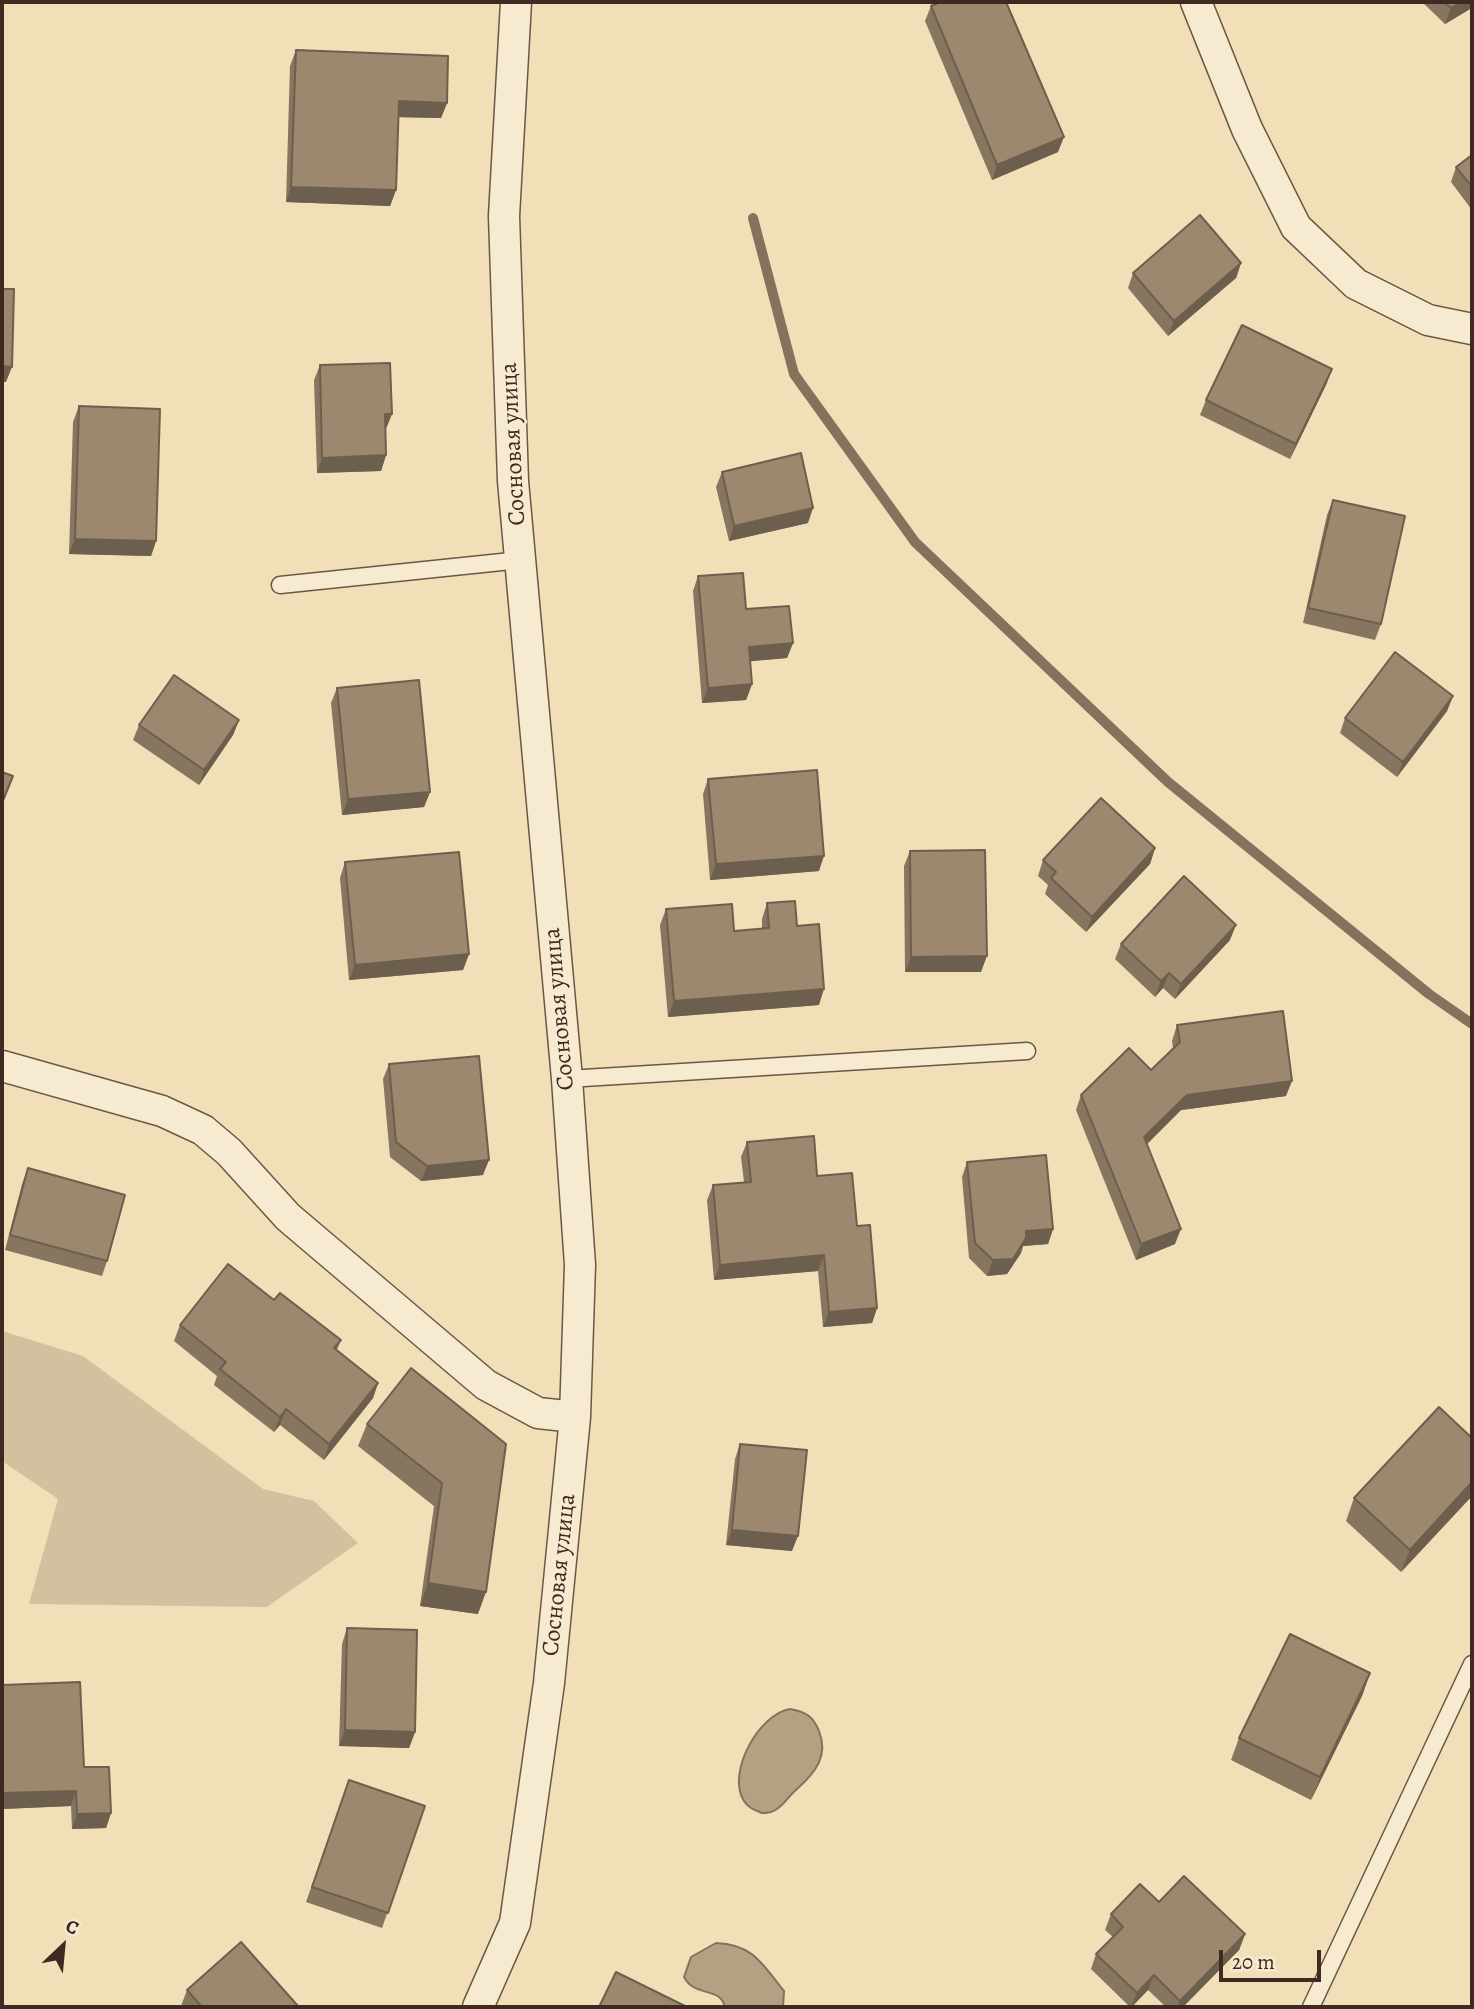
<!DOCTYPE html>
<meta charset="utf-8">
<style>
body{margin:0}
#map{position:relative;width:1474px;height:2009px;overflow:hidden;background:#f1dfb7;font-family:Alegreya,serif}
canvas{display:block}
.frame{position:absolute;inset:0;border:4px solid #3f2a21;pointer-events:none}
.north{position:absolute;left:28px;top:1911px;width:70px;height:70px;-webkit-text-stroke:5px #f6ead0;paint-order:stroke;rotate:26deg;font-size:19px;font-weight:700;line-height:28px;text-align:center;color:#3f2a21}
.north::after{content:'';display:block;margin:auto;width:24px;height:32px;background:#3f2a21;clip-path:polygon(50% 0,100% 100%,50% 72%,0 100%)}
.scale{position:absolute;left:1219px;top:1950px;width:102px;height:32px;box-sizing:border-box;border:4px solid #3f2a21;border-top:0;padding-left:9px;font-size:21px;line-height:24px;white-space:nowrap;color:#3f2a21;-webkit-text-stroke:5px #f6ead0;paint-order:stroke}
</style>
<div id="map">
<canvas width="1474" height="2009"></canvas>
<div class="frame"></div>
<div class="north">С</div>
<div class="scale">20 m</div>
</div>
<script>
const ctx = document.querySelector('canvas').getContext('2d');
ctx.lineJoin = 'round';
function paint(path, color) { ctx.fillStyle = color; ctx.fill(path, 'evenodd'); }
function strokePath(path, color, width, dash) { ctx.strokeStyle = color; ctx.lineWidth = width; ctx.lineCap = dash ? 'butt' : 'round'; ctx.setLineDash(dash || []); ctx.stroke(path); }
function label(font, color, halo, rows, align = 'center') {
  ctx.font = font + ' Alegreya,serif'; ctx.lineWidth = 5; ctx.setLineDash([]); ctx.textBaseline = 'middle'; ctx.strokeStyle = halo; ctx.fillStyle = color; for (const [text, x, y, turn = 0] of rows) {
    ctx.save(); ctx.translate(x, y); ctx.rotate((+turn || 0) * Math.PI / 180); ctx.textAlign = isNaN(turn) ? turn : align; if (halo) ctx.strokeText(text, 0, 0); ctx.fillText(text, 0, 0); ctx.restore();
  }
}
const green = new Path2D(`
 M2 1331 83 1356 263 1489 314 1501 358 1543 267 1607 29 1604 58 1499 2 1461Z`);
const water = new Path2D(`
 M790 1709C806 1712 813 1716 819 1731 829 1756 815 1773 797 1789 785 1799 780 1814 762 1813 755 1810 748 1808 744 1801 726 1773 759 1714 790 1709Z
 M716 1943C753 1944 763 1965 784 1991L783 2007H725C720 1986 695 1998 684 1977L691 1957Z`);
const stream = new Path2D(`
 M753 218 794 374 915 542 1168 782 1429 994 1472 1024`);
const service = new Path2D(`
 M280 585 521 560
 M567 1079 1027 1051
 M1311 2007 1472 1664`);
const minor = new Path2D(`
 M1196 2 1247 129 1296 227 1356 284 1428 320 1472 329
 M2 1066 162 1111 203 1130 229 1152 288 1217 486 1385 538 1413 575 1417
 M478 2007 515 1923 549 1683 575 1417 580 1265 567 1079 513 481 504 216 516 2`);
const wall = new Path2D(`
 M1422 2H1472L1470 9 1445 24Z
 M931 6 1058 152 992 180 925 21Z
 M296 50 447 103 441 118 398 117 396 190 390 206 286 202 290 66Z
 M1472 155V210L1451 182 1456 167Z
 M1241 263 1236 278 1168 336 1128 288 1133 273Z
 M320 365 392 414 385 429 386 455 381 471 317 473 314 380Z
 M1332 369 1326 385 1290 459 1200 415 1206 400Z
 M79 406 156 541 151 556 69 554 73 422Z
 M722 472 808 523 729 541 716 487Z
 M1333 500 1381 624 1375 640 1303 623 1327 515Z
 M698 576 793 643 787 658 750 661 752 684 746 700 702 703 693 591Z
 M337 688 430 792 424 807 342 815 331 703Z
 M1453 696 1447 711 1397 777 1340 733 1345 718Z
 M239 720 233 735 199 785 133 740 139 725Z
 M708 779 819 871 710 880 703 794Z
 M1155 848 1150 864 1086 932 1045 894 1048 885 1038 876 1043 860Z
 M910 851 981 972H905L904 866Z
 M345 862 469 954 463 970 349 980 340 878Z
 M767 903 797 926 819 1005 668 1017 660 925 666 909 734 931 762 929V919Z
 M1230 940 1175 999 1163 988 1155 997 1115 959 1121 944Z
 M1177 1025 1286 1096 1181 1110 1147 1144 1175 1244 1136 1260 1076 1110 1081 1095 1151 1070 1173 1048 1172 1041Z
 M389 1064 483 1175 421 1181 390 1157 383 1079Z
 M747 1142 817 1176 857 1226 877 1308 872 1323 823 1327 818 1271 714 1280 707 1200 713 1185 744 1182 741 1157Z
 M967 1162 1053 1229 1048 1244 1023 1246 1021 1253 1007 1274 987 1276 969 1258 962 1177Z
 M28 1168 107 1261 102 1276 5 1250 22 1184Z
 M274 1300 341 1340 337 1350 378 1383 373 1398 324 1460 280 1425 274 1432 214 1385 217 1376 174 1341 180 1325Z
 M411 1368 478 1614 420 1606 434 1506 358 1446 367 1424Z
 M1472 1438V1496L1401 1572 1346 1521 1354 1498Z
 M740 1444 792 1551 726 1545 735 1459Z
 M347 1628 415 1732 409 1748 339 1746 342 1644Z
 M1370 1673 1362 1696 1311 1800 1231 1760 1239 1738Z
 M2 1685 84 1767 111 1813 106 1828 72 1829 71 1806 2 1809Z
 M349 1780 425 1806 382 1928 306 1902Z
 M1159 1902 1245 1934 1239 1950 1183 2007H1166L1148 1990 1132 2007H1130L1091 1969 1096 1954 1113 1937 1105 1930 1111 1914Z
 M187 1990 298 2007H183L181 2006Z`);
const shadedWall = new Path2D(`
 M1462 2H1472L1470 9 1445 24 1451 8Z
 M399 101 447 103 441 118 393 117Z
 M1064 137 1058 152 992 180 997 165Z
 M291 187 396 190 390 206 286 202Z
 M1241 263 1236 278 1168 336 1174 321Z
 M2 366 12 367 6 382H2Z
 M1332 369 1326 385 1290 459 1296 444Z
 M385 414H392L386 429H379Z
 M386 455 381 471 317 473 322 458Z
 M813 508 808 523 729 541 734 526Z
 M75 539 156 541 151 556 69 554Z
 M793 643 787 658 743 662 749 647Z
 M752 684 746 700 702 703 708 688Z
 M1453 696 1447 711 1397 777 1403 762Z
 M239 720 233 735 199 785 204 770Z
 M430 792 424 807 342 815 348 799Z
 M1155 848 1150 864 1086 932 1092 917Z
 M824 856 819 871 710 880 716 864Z
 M1236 925 1230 940 1175 999 1181 984Z
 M469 954 463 970 349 980 355 965Z
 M987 956 981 972H905L911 957Z
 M1169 973 1163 988 1155 997 1161 981Z
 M824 989 819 1005 668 1017 674 1001Z
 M1292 1081 1286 1096 1181 1110 1139 1152 1144 1137 1187 1095Z
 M489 1160 483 1175 421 1181 427 1166Z
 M1053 1229 1048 1244 1023 1246 1021 1253 1007 1274 987 1276 993 1260 1026 1231Z
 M1181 1229 1175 1244 1136 1260 1141 1244Z
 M824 1255 818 1271 714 1280 720 1265Z
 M877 1308 872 1323 823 1327 829 1312Z
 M378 1383 373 1398 324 1460 329 1444Z
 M286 1409 280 1425 274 1432 280 1417Z
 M1472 1482V1496L1401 1572 1410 1550Z
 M732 1530 798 1536 792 1551 726 1545Z
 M428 1583 486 1592 478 1614 420 1606Z
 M1370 1673 1362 1696 1311 1800 1320 1777Z
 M345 1730 415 1732 409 1748 339 1746Z
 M76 1791 71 1806 2 1809V1793Z
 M111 1813 106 1828 72 1829 77 1814Z
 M1245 1934 1239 1950 1183 2007H1178L1180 2001Z
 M1154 1975 1148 1990 1131 2007 1137 1993Z`);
const building = new Path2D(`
 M941 2H1006L1064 137 997 165 931 6Z
 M1444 2H1462L1451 8Z
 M296 50 448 56 447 103 399 101 396 190 291 187Z
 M1472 155V187L1456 167Z
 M1200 215 1241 263 1174 321 1133 273Z
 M2 289H14L12 367 2 366Z
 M1242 325 1332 369 1296 444 1206 400Z
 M390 363 392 414H385L386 455 322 458 320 365Z
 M79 406 160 409 156 541 75 539Z
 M801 453 813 508 734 526 722 472Z
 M1333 500 1405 516 1381 624 1308 608Z
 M743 573 746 609 789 606 793 643 749 647 752 684 708 688 698 576Z
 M1395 652 1453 696 1403 762 1345 718Z
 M174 675 239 720 204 770 139 725Z
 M419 680 430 792 348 799 337 688Z
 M817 770 824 856 716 864 708 779Z
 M2 772 13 776 2 803Z
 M1101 798 1155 848 1092 917 1051 878 1056 872 1043 860Z
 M985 850 987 956 911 957 910 851Z
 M459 852 469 954 355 965 345 862Z
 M1184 876 1236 925 1181 984 1169 973 1161 981 1121 944Z
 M795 901 797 926 819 924 824 989 674 1001 666 909 732 904 734 931 769 928 767 903Z
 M1283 1011 1292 1081 1187 1095 1144 1137 1181 1229 1141 1244 1081 1095 1129 1048 1151 1070 1180 1042 1177 1025Z
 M479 1056 489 1160 427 1166 396 1142 389 1064Z
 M814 1136 817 1176 852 1173 857 1226 870 1225 877 1308 829 1312 824 1255 720 1265 713 1185 751 1182 747 1142Z
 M1046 1155 1053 1229 1026 1231V1238L1013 1259 993 1260 975 1243 967 1162Z
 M28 1168 125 1195 107 1261 10 1235Z
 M228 1264 274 1300 280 1293 341 1340 334 1348 378 1383 329 1444 286 1409 280 1417 220 1369 226 1362 180 1325Z
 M411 1368 506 1444 486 1592 428 1583 442 1483 367 1424Z
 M1439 1407 1472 1438V1482L1410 1550 1354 1498Z
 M740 1444 807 1450 798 1536 732 1530Z
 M347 1628 417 1630 415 1732 345 1730Z
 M1290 1634 1370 1673 1320 1777 1239 1738Z
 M80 1682 84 1767H109L111 1813 77 1814 76 1791 2 1793V1685Z
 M349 1780 425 1806 388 1913 312 1887Z
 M1184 1876 1245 1934 1180 2001 1154 1975 1137 1993 1096 1954 1123 1927 1111 1914 1140 1884 1159 1902Z
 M241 1942 298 2006 297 2007H202L187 1990Z
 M616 1972 687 2007H599Z`);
const streetNames = [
 ["Сосновая улица",514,444,-93],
 ["Сосновая улица",560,1009,-95],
 ["Сосновая улица",560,1575,-84]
];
paint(green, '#d3c09e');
paint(water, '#b4a184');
strokePath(water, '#85715c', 2);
strokePath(stream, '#85715c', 10);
strokePath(service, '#6c5746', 19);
strokePath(minor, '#6c5746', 33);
strokePath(service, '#f6ead0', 16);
strokePath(minor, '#f6ead0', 30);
paint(wall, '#86755f');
paint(shadedWall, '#6d5f4e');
paint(building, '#9c886f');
strokePath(building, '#6d5f4e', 2);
label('24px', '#3f2a21', '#f6ead0', streetNames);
</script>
